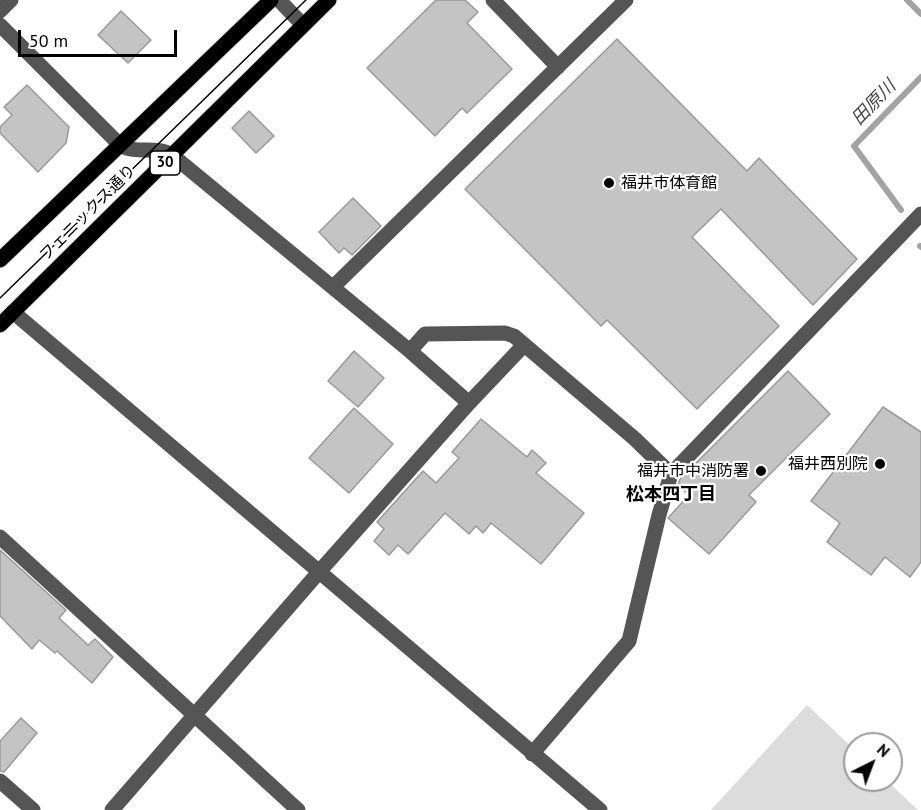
<!DOCTYPE html>
<meta charset="utf-8">
<style>
body{margin:0}
#map{position:relative;width:921px;height:810px;overflow:hidden;background:#fff;font-family:"PT Sans",sans-serif}
canvas{display:block}
.north{position:absolute;left:843px;top:732px;width:60px;height:60px;box-sizing:border-box;background:#fff;border:2px solid #999;border-radius:50%;rotate:42deg;font-size:16px;font-weight:700;line-height:24px;text-align:center;color:#000}
.north::after{content:'';display:block;margin:auto;width:21px;height:27px;background:#000;clip-path:polygon(50% 0,100% 100%,50% 72%,0 100%)}
.scale{position:absolute;left:18px;top:30px;width:159px;height:27px;box-sizing:border-box;border:3px solid #000;border-top:0;padding-left:8px;font-size:18px;line-height:21px;white-space:nowrap;color:#000;-webkit-text-stroke:4px #fff;paint-order:stroke}
</style>
<div id="map">
<canvas width="921" height="810"></canvas>
<div class="north">N</div>
<div class="scale">50 m</div>
</div>
<script>
const ctx = document.querySelector('canvas').getContext('2d');
ctx.lineJoin = 'round';
function paint(path, color) { ctx.fillStyle = color; ctx.fill(path, 'evenodd'); }
function strokePath(path, color, width, dash) { ctx.strokeStyle = color; ctx.lineWidth = width; ctx.lineCap = dash ? 'butt' : 'round'; ctx.setLineDash(dash || []); ctx.stroke(path); }
function label(font, color, halo, rows, align = 'center') {
  ctx.font = font + ' "PT Sans","Noto Sans JP",sans-serif'; ctx.lineWidth = 4.5; ctx.setLineDash([]); ctx.textBaseline = 'middle'; ctx.strokeStyle = halo; ctx.fillStyle = color; for (const [text, x, y, turn = 0] of rows) {
    ctx.save(); ctx.translate(x, y); ctx.rotate((+turn || 0) * Math.PI / 180); ctx.textAlign = isNaN(turn) ? turn : align; if (halo) ctx.strokeText(text, 0, 0); ctx.fillText(text, 0, 0); ctx.restore();
  }
}
const green = new Path2D(`
 M807 705 855 750V780H886L918 810H711Z`);
const stream = new Path2D(`
 M907 0 921 14
 M901 210 854 146 921 77
 M920 246 921 247`);
const building = new Path2D(`
 M436 0H465L478 12 467 23 512 69 467 113 462 108 435 136 367 68Z
 M121 11 151 40 128 63 98 35Z
 M617 39 747 171 759 158 857 259 813 305 721 209 692 237 779 326 697 409 607 320 601 326 465 189Z
 M27 85 69 127 66 143 38 172 0 133V127L12 115 4 107Z
 M249 111 274 136 256 153 232 128Z
 M353 198 381 226 352 255 344 248 339 253 319 232Z
 M354 351 384 378 358 407 328 381Z
 M788 371 830 414 749 495 756 502 709 554 668 518 689 495 678 485 680 479Z
 M883 407 921 432V562L910 577 885 557 871 575 827 542 840 523 811 501Z
 M354 408 393 444 349 493 309 458Z
 M481 419 527 457 532 450 546 463 536 473 584 513 541 564 491 523 483 533 476 526 469 534 445 513 408 554 398 545 389 555 374 541 384 529 377 522 423 471 436 483 459 458 452 452Z
 M0 550 66 610 59 618 88 645 95 639 113 657 92 683 57 651 55 653 39 640 32 649 0 616Z
 M21 718 37 733 4 772 0 771V741Z`);
const minor = new Path2D(`
 M279 0 302 24
 M493 0 558 67
 M0 11 11 0
 M0 25 120 145C137 155 156 145 172 155L410 351 469 403 319 572 112 810
 M333 287 626 0
 M13 312 600 810
 M410 351 425 334 505 333 514 336 635 439 671 474
 M469 403 524 345
 M0 537 298 810
 M532 754 629 641 659 515 671 474 921 214
 M0 781 33 810`);
const major = new Path2D(`
 M0 260 271 0
 M0 325 329 0`);
const tram = new Path2D(`
 M0 298 306 0`);
const markers = [
 [609,183,6,"#000"],
 [880,464,6,"#000"],
 [761,471,6,"#000"]
];
const shields = [
 [165,163,30]
];
const shieldNames = [
 ["30",165,163]
];
const poiNames = [
 ["福井市体育館",621,183,"left"],
 ["福井西別院",868,464],
 ["福井市中消防署",749,471]
];
const streetNames = [
 ["フェニックス通り",88,213,-45]
];
const waterNames = [
 ["田原川",874,103,-46]
];
const neighbourhoodNames = [
 ["松本四丁目",671,495]
];
paint(green, '#dcdcdc');
strokePath(stream, '#a3a3a3', 6);
paint(building, '#c4c4c4');
strokePath(building, '#999', 1.5);
strokePath(major, '#dbdbdb', 17);
strokePath(minor, '#555', 15);
strokePath(major, '#000', 15);
strokePath(tram, '#000', 1.5);
for (const [x, y, r, color] of markers) { const dot = new Path2D(); dot.arc(x, y, r, 0, 2 * Math.PI); ctx.fillStyle = color; ctx.fill(dot); strokePath(dot, '#fff', 2); }
for (const [x, y, w] of shields) { const box = new Path2D(); box.roundRect(x - w / 2, y - 12, w, 24, 4.5); ctx.fillStyle = '#fff'; ctx.fill(box); strokePath(box, '#000', 1.5); }
label('bold 15px', '#000', null, shieldNames);
label('16px', '#000', '#fff', poiNames, 'right');
label('16px', '#000', '#fff', streetNames);
label('italic 18px', '#444', '#fff', waterNames);
label('bold 18px', '#000', '#fff', neighbourhoodNames);
</script>
